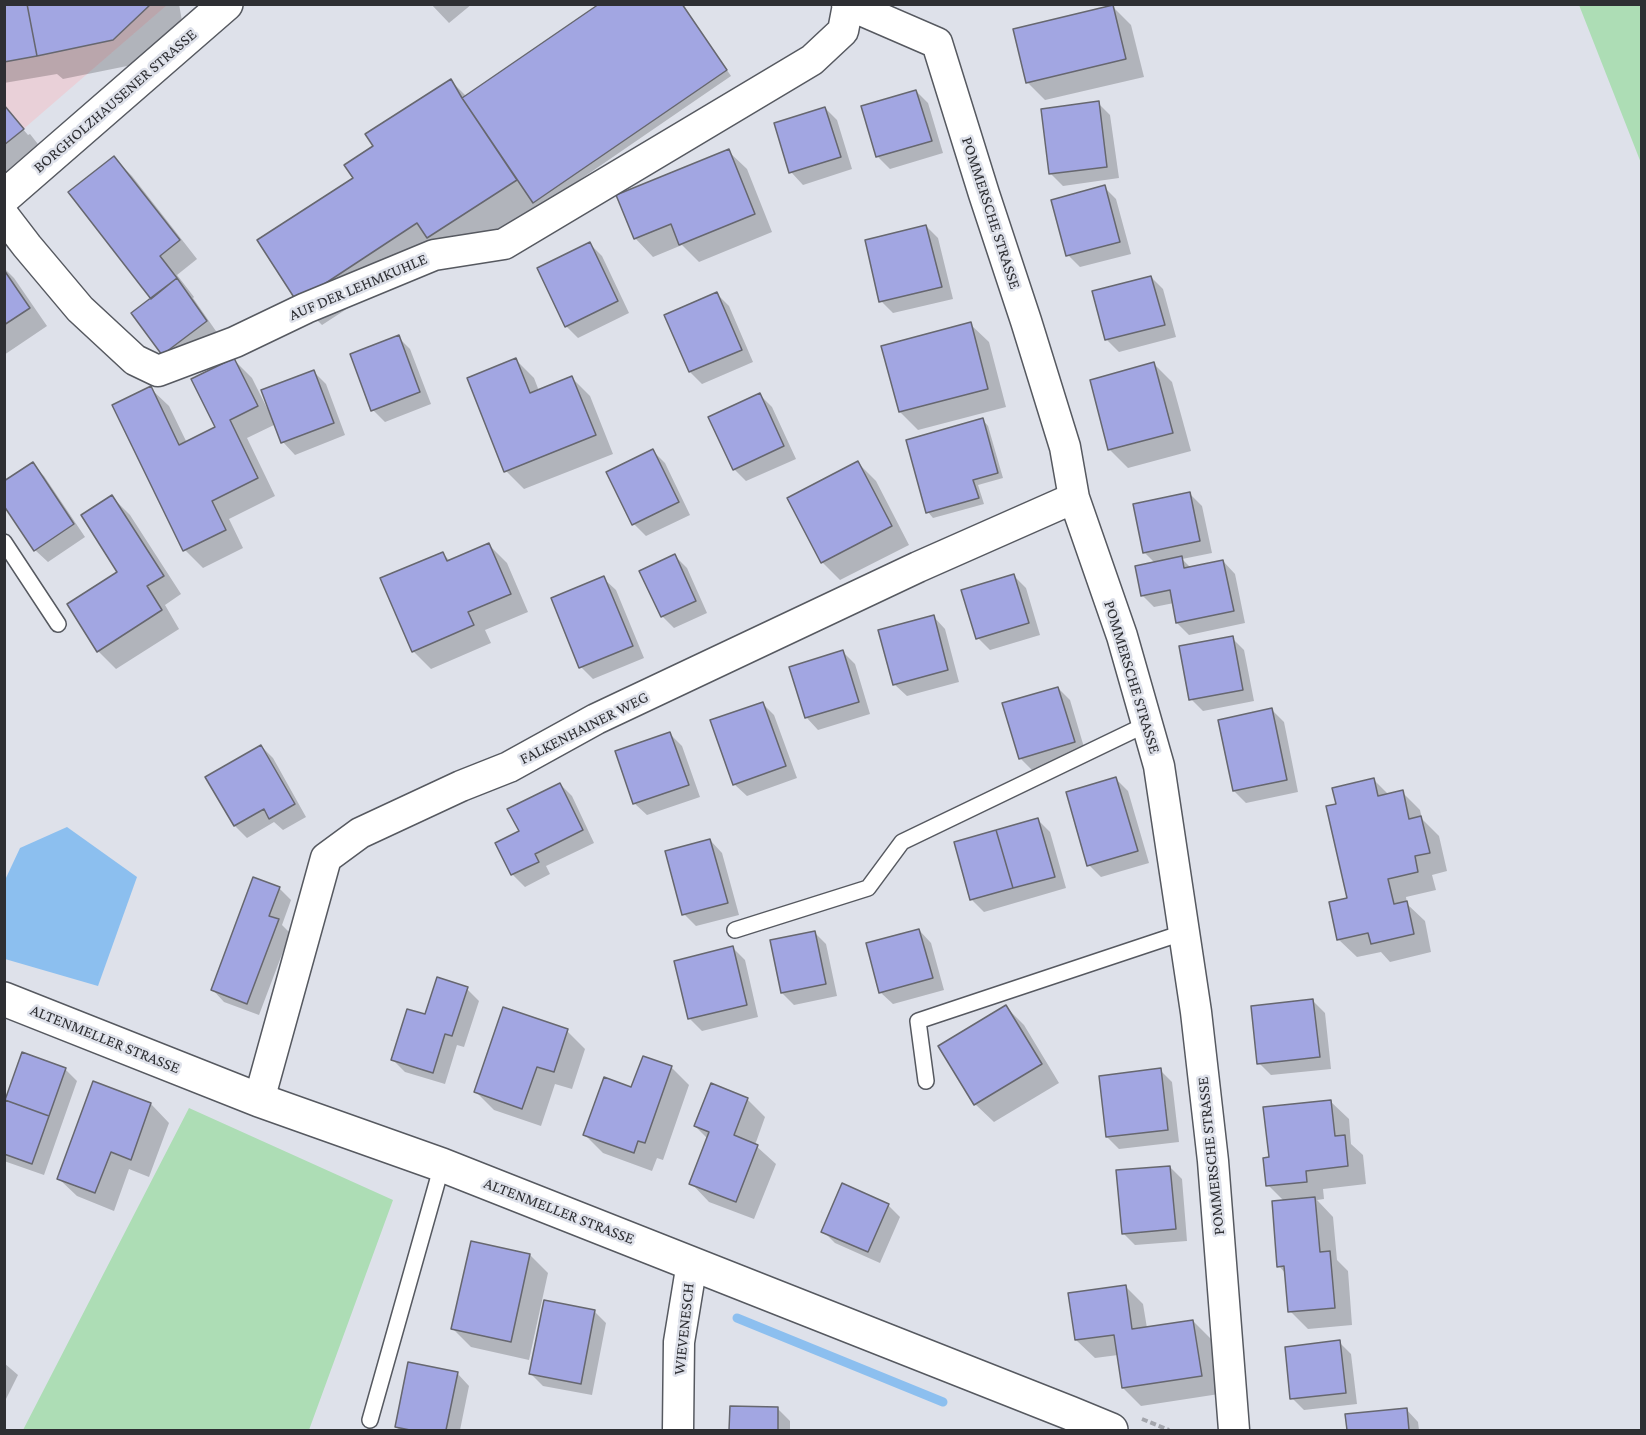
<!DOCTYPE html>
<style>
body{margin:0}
#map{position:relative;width:1646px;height:1435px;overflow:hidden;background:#dee1ea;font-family:"Crimson Pro",serif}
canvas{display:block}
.frame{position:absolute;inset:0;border:6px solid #2e2f33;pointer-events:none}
</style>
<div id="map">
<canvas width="1646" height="1435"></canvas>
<div class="frame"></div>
</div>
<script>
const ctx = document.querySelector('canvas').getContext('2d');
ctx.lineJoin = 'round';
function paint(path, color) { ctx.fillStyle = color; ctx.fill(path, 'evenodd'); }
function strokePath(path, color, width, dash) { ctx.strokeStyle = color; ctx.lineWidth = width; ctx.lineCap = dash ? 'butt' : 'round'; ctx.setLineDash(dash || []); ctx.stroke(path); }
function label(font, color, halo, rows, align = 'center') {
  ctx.font = font + ' "Crimson Pro",serif'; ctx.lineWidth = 5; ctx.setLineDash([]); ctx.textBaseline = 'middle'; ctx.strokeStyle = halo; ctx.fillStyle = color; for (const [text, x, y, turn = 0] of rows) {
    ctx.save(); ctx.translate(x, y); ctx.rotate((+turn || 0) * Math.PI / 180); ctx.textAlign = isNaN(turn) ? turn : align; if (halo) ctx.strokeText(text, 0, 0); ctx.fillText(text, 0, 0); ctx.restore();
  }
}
const industrial = new Path2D(`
 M5 5H167L5 145Z`);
const green = new Path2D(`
 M1579 5H1641V163Z
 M189 1108 393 1200 309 1430H23Z`);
const water = new Path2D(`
 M67 827 137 877 98 986 5 959V880L20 848Z`);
const shadow = new Path2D(`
 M4 4H179L182 21 137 64 63 79 57 74 4 83Z
 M431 4H472L449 23Z
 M602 4H682L731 76 540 207 538 205 452 261 439 249 322 325 298 301 355 179 451 81 467 97Z
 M1113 7 1131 25 1144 77 1045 100 1027 82Z
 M916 91 928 103 943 153 890 169 878 157 863 107Z
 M1098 103 1110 115 1119 178 1063 186 1051 174Z
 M4 107 28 135 30 134 41 148 4 179Z
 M825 108 837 120 852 169 803 185 791 172Z
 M728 151 747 169 772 232 699 262 682 245 653 257 635 238Z
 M114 158 132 176 197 259 177 275 194 297 193 298 218 334 163 354 152 299Z
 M1104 187 1116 199 1131 254 1080 267 1068 255Z
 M926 226 938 238 953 299 893 313 881 301Z
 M590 244 602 256 629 313 578 338 566 326Z
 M4 268 14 278 47 326 4 355Z
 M1151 277 1163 289 1176 337 1119 352 1107 340 1094 292Z
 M717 294 729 306 753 362 702 384 690 372Z
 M970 324 989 342 1006 407 918 430 900 412Z
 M398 337 410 349 431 404 385 422 373 410Z
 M234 360 252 378 269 412 314 372 326 384 345 435 295 455 283 442 276 424 247 438 275 496 229 519 243 548 203 568 185 550 150 388 169 406 187 443 217 428Z
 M516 360 534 378 539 391 572 378 590 396 613 454 524 489 506 471Z
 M1154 364 1172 382 1191 451 1128 468 1110 450Z
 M760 395 772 407 796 459 746 481 734 469Z
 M983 420 988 426 1003 478 978 485 984 504 933 518 928 512Z
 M653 451 665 463 690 515 646 536 634 524 608 473Z
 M858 463 876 481 909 545 840 580 822 562Z
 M32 464 44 476 85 537 48 562 35 550Z
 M1190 494 1202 506 1212 553 1182 559 1191 568 1223 561 1235 574 1245 623 1189 635 1177 623 1174 603 1154 607 1142 595 1155 563 1144 552Z
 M112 497 130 515 181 594 165 605 179 629 116 669 98 651 119 573Z
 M489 545 507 563 528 612 485 630 491 643 431 669 413 651 442 553 450 561Z
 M675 556 687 568 707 613 674 628 662 616Z
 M1014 576 1026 588 1040 635 990 650 978 638Z
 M603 578 616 590 644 658 593 679 581 667Z
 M933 616 945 629 959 682 907 696 894 684Z
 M1232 638 1244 650 1254 701 1203 711 1191 699Z
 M843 652 855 664 870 714 818 730 806 717Z
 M1058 688 1070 700 1086 754 1032 770 1020 758Z
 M762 703 774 715 797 778 747 796 734 784Z
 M1272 710 1284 722 1298 792 1246 803 1234 791Z
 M670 734 682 746 700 797 647 815 634 803Z
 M261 746 273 758 306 817 283 830 274 822 247 838 235 826Z
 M1116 779 1128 791 1149 863 1101 877 1089 865Z
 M1374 780 1389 795 1402 792 1420 810 1422 819 1439 836 1447 871 1432 875 1436 890 1406 897 1407 904 1425 921 1431 952 1390 962 1381 952 1357 957 1338 939 1349 899 1338 805Z
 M560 784 572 796 594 843 546 866 550 874 525 887 513 875 497 844 521 832Z
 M1038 820 1050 832 1066 888 984 912 972 900 956 843Z
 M710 840 722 853 739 915 696 926 684 914Z
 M279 888 291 900 282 925 290 933 259 1015 224 1002 212 989Z
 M919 930 931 943 944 990 893 1004 880 992Z
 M814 932 826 944 837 996 794 1005 782 993Z
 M733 948 745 960 758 1017 702 1031 690 1019 676 962Z
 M467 989 479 1001 464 1047 457 1045 445 1084 405 1072 393 1060 426 1016Z
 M1313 1001 1325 1013 1331 1069 1271 1075 1259 1063Z
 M1006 1007 1024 1025 1059 1083 994 1122 975 1104Z
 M567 1031 585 1049 572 1089 555 1084 541 1126 494 1110 476 1092Z
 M22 1054 65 1069 77 1081 44 1175 4 1161V1107Z
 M671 1067 689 1085 663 1160 657 1158 652 1171 603 1153 585 1135 632 1089Z
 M1160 1070 1172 1082 1179 1142 1119 1149 1107 1137Z
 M94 1083 151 1104 169 1123 149 1177 129 1169 114 1211 77 1196 58 1178Z
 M747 1099 765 1117 755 1145 776 1164 754 1219 709 1202 691 1183 708 1139 695 1126Z
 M1330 1101 1349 1119 1351 1144 1363 1155 1366 1184 1323 1189 1324 1199 1317 1200 1333 1217 1337 1260 1348 1271 1352 1325 1308 1329 1290 1311 1286 1274 1279 1266 1284 1201 1268 1185 1270 1159Z
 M1170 1167 1182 1179 1187 1241 1135 1245 1123 1233Z
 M888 1205 900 1217 880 1263 835 1243 823 1231Z
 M530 1255 548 1273 529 1360 471 1347 453 1329Z
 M1125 1286 1143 1304 1147 1328 1193 1321 1211 1339 1219 1394 1141 1406 1123 1388 1118 1355 1095 1358 1076 1340Z
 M594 1311 606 1323 592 1395 543 1386 531 1374Z
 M1339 1342 1351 1354 1357 1404 1304 1410 1292 1398Z
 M4 1363 18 1375 4 1403Z
 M457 1373 469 1386 460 1430H400L396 1427Z
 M732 1407 778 1409 790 1421V1430H731Z
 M1406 1409 1418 1422 1419 1430H1349L1347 1416Z`);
const stream = new Path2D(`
 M737 1318 943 1402`);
const building = new Path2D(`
 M4 4H27L37 56 4 62Z
 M27 4H151L113 40 37 56Z
 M599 4H682L727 70 533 203 462 98Z
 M1113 5 1126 59 1026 83 1013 29Z
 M451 79 462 98 517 180 427 238 417 223 297 302 257 240 353 178 344 165 373 146 365 134Z
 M916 90 932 141 876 157 861 106Z
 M1099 101 1107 167 1049 174 1041 109Z
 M4 105 24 129 4 145Z
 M825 107 841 157 789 173 774 123Z
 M729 149 755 214 679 245 671 224 634 239 616 195Z
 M114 156 180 240 160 256 177 278 151 299 68 192Z
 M1105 185 1120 242 1066 256 1051 200Z
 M926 225 942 287 879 302 865 240Z
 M590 242 618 301 565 327 537 268Z
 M4 270 30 308 4 325Z
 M1151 276 1165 325 1105 340 1092 291Z
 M177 278 207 321 162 355 131 313Z
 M717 292 742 350 689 372 664 315Z
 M971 322 988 389 899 412 881 346Z
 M399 335 420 392 371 411 350 354Z
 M234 358 258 406 230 420 258 478 212 501 226 530 183 551 112 405 151 386 179 445 215 427 191 379Z
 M516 358 530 393 572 376 596 435 504 472 467 378Z
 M1154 362 1173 433 1108 450 1090 380Z
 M314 370 334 423 281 443 261 390Z
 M760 393 784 446 733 470 708 417Z
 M983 418 998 473 973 480 979 498 926 513 906 440Z
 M653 449 679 502 632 525 606 472Z
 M858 461 892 526 821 563 787 498Z
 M33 462 74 524 34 551 4 506V481Z
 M1190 492 1200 541 1143 553 1133 504Z
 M112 495 164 576 147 586 162 610 97 652 67 604 117 572 81 515Z
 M489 543 511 594 468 612 474 625 412 652 380 578 443 552 447 561Z
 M675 554 696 601 661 617 639 571Z
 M1182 556 1184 568 1223 560 1234 611 1176 623 1170 590 1141 596 1135 566Z
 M1014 574 1029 623 976 639 961 590Z
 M604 576 633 646 579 668 551 598Z
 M934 615 948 670 893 685 878 630Z
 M1233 636 1243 690 1189 700 1179 646Z
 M843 650 859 702 805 718 789 667Z
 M1058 687 1075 742 1019 759 1002 703Z
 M763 702 786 766 733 785 710 720Z
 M1272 708 1287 780 1233 791 1218 720Z
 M670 732 689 785 633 804 615 751Z
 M261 745 295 804 269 819 264 809 234 826 205 777Z
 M1116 777 1138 851 1087 866 1066 792Z
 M1374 778 1378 796 1403 790 1409 819 1421 816 1430 853 1415 856 1418 872 1388 879 1394 904 1407 901 1414 934 1371 944 1368 933 1337 940 1329 902 1347 898 1326 806 1336 804 1332 788Z
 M560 783 583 830 535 854 539 862 511 875 495 843 519 831 507 809Z
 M1038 818 1055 877 1013 888 996 830Z
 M996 830 1013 888 970 900 954 842Z
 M710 839 728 903 682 915 665 851Z
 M253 877 280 887 269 916 279 919 247 1004 211 990Z
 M919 929 933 978 879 993 866 943Z
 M815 931 826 984 781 993 770 940Z
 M733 946 747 1005 688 1019 674 961Z
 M437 977 468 987 452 1036 445 1034 433 1073 391 1060 407 1009 425 1014Z
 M1313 999 1320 1057 1257 1064 1251 1006Z
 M1006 1005 1042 1064 974 1105 938 1046Z
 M503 1007 568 1029 554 1072 537 1067 522 1109 474 1092Z
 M22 1052 66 1068 49 1116 5 1100Z
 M643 1056 672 1066 645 1143 638 1141 634 1153 583 1135 604 1077 631 1087Z
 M1161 1068 1168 1130 1106 1137 1099 1076Z
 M93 1081 151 1103 131 1160 111 1152 95 1193 57 1179Z
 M711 1083 748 1098 734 1135 758 1145 736 1202 689 1184 709 1132 694 1126Z
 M5 1100 49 1116 32 1164 4 1154Z
 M1331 1100 1335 1136 1345 1135 1348 1166 1306 1171 1307 1182 1266 1186 1263 1158 1269 1157 1263 1107Z
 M1170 1166 1176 1229 1122 1234 1116 1170Z
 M842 1183 889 1204 868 1252 821 1232Z
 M1315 1197 1320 1252 1330 1251 1335 1308 1288 1312 1284 1266 1277 1267 1272 1201Z
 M471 1241 530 1254 511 1342 451 1329Z
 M1126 1285 1132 1329 1193 1320 1202 1376 1122 1388 1114 1335 1075 1340 1068 1293Z
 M544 1300 595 1310 581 1384 529 1374Z
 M1340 1340 1346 1393 1290 1399 1285 1347Z
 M408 1362 458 1372 446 1430H410L395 1427Z
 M730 1406 778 1407V1430H729Z
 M1407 1408 1409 1430H1347L1345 1414Z`);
const path = new Path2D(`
 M1142 1419 1169 1430`);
const service = new Path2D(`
 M4 542 58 624
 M735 930 868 888 902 842 1147 724
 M926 1081 918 1021 1185 932
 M370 1420 442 1165`);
const minor = new Path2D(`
 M847 4 937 43 984 194 1026 321 1065 447 1074 498 1122 636 1159 766 1196 1012 1213 1161 1234 1430
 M4 216 27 246 80 309 135 360 158 371 235 342 306 308 434 255 504 244 812 60 843 31 848 5
 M259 1100 326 858 360 833 461 786 509 767 596 719 918 567 1074 498
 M678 1430 679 1342 692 1263`);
const tertiary = new Path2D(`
 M4 999 259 1100 442 1165 1070 1413 1111 1430`);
const secondary = new Path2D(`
 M4 197 226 4`);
const streetNames = [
 ["BORGHOLZHAUSENER STRASSE",115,101,-41],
 ["POMMERSCHE STRASSE",991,213,72],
 ["AUF DER LEHMKUHLE",358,287,-23],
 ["POMMERSCHE STRASSE",1132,677,73],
 ["FALKENHAINER WEG",584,728,-27],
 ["ALTENMELLER STRASSE",105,1039,22],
 ["POMMERSCHE STRASSE",1211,1156,-96],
 ["ALTENMELLER STRASSE",559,1211,21],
 ["WIEVENESCH",684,1329,-84]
];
paint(industrial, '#e9d0d8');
paint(green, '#adddb5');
paint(water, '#8cbfef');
paint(shadow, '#0003');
strokePath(stream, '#8cbfef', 9);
paint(building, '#a2a6e2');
strokePath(building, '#66676f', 1.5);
strokePath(service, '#565960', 18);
strokePath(minor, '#565960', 33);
strokePath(tertiary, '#565960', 36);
strokePath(secondary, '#565960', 36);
strokePath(path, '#a3a5ac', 4, [6, 3]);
strokePath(service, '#fff', 15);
strokePath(minor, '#fff', 30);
strokePath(tertiary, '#fff', 33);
strokePath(secondary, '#fff', 33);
label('16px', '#2e2f33', '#dee1ea', streetNames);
</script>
